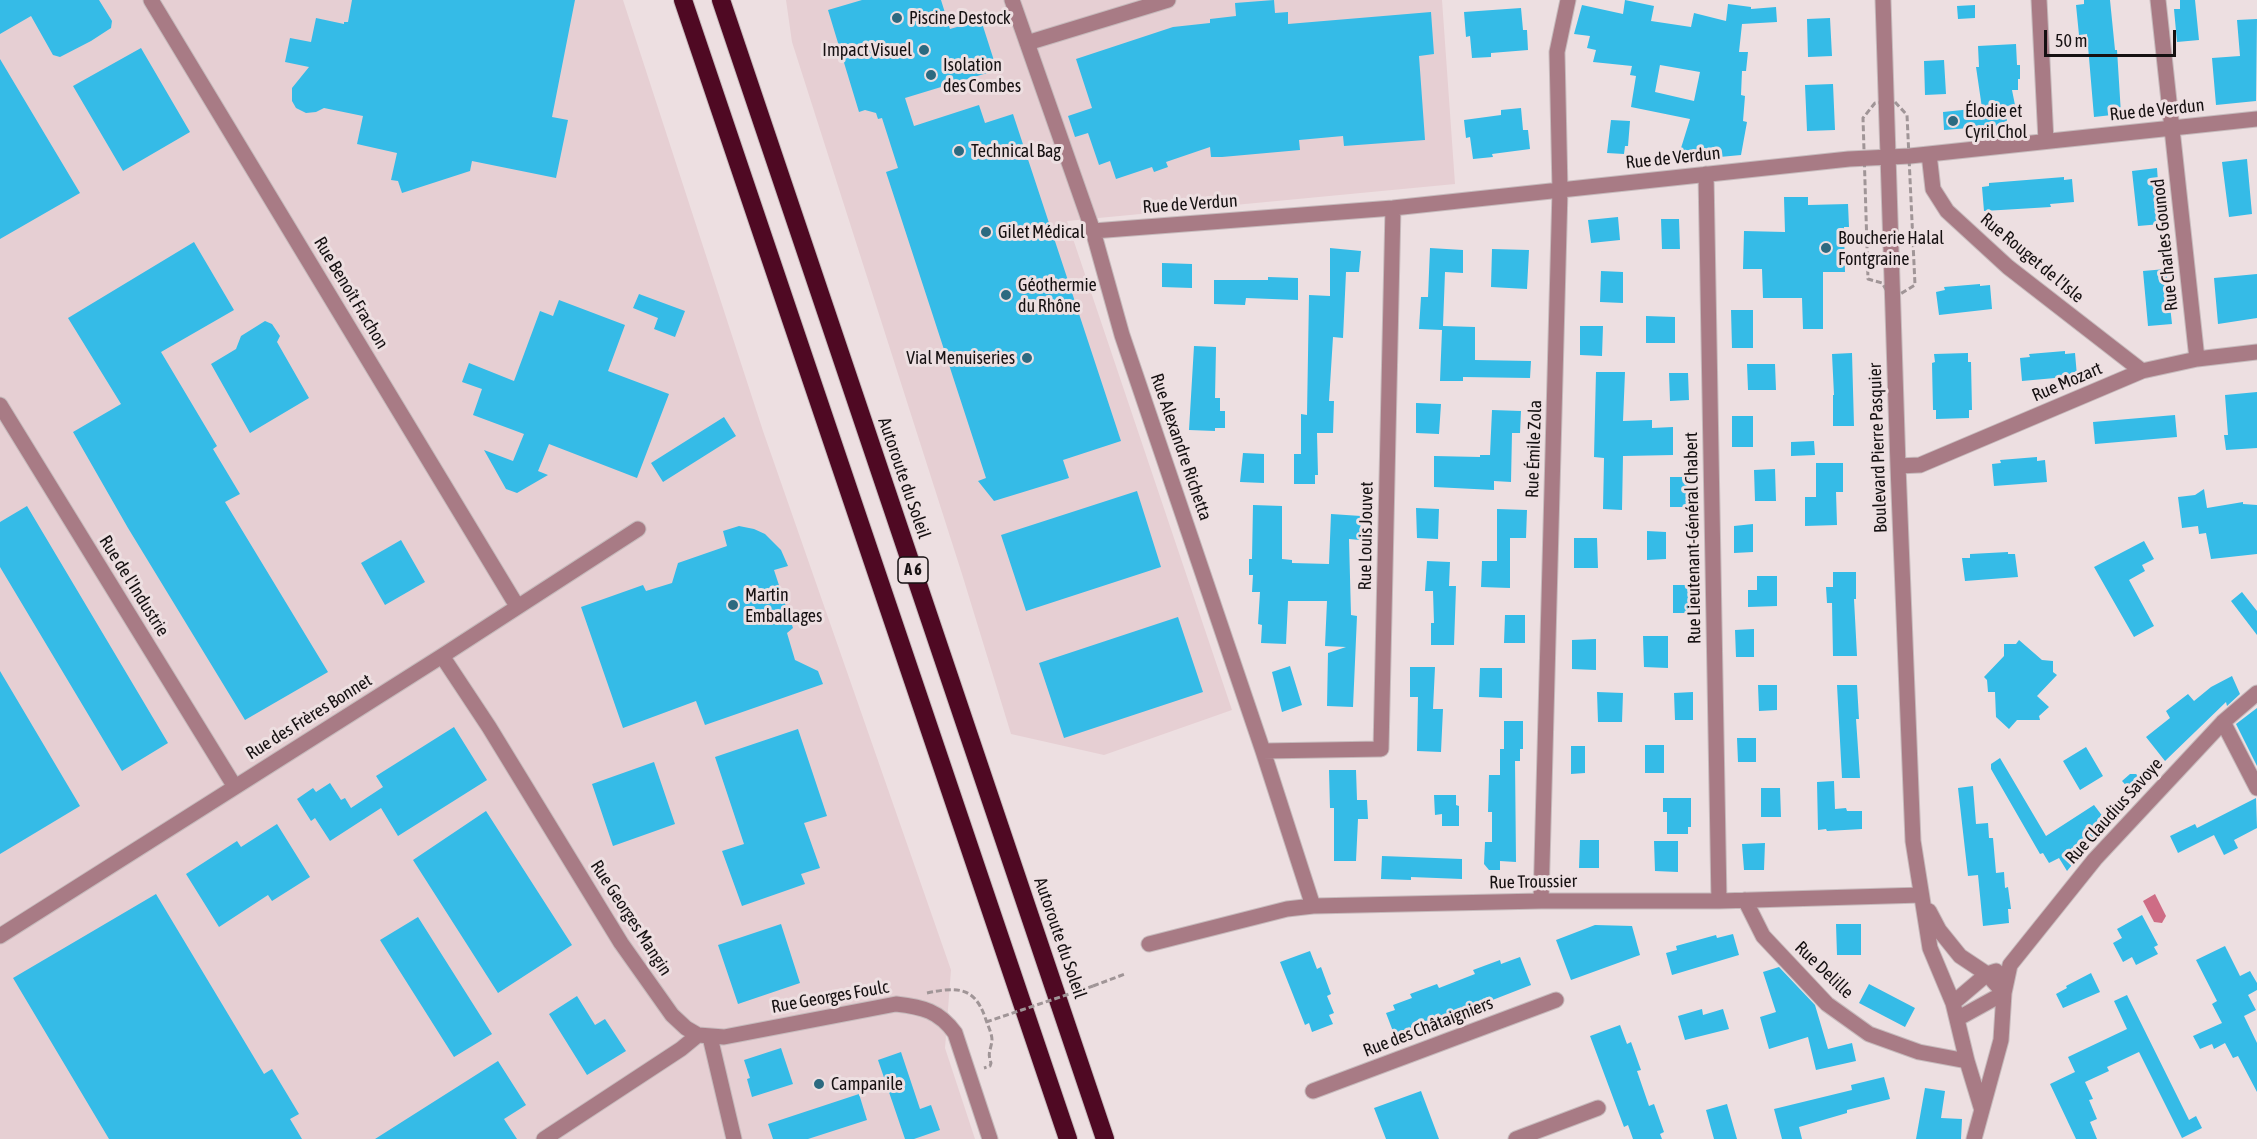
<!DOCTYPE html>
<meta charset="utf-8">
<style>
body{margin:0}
#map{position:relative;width:2257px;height:1139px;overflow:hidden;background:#eddfe1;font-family:"Asap Condensed",sans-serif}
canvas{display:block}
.scale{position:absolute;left:2044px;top:30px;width:132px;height:27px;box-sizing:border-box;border:3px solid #161112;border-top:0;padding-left:8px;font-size:18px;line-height:21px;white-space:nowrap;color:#161112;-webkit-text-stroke:4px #eddfe1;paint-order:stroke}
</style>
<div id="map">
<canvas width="2257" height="1139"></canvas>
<div class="scale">50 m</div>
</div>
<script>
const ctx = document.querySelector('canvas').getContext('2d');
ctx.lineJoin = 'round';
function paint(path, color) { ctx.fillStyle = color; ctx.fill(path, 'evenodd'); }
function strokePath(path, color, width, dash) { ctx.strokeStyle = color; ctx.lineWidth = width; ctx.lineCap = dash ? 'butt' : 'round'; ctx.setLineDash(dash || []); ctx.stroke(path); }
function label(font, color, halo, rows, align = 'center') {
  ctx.font = font + ' "Asap Condensed",sans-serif'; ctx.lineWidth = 6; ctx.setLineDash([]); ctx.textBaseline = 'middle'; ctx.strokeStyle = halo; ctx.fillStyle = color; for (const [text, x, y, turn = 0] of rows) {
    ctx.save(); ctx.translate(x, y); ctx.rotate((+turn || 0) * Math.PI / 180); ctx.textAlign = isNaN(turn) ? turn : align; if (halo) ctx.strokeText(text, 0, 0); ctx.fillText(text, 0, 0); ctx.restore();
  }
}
const built = new Path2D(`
 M0 0H623L763 431 951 970 945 1048 975 1139H0Z
 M786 0H1442L1455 184 1067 221 1232 710 1104 755 1011 734 962 574 792 42Z`);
const water = new Path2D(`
 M2155 894 2166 916 2162 923 2154 922 2143 901Z`);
const building = new Path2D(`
 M0 0H99L112 21 111 28 91 41 60 57 53 55 31 16 0 34Z
 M352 0H575L552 117 568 120 556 178 472 161 470 171 402 193 398 181 391 180 397 153 357 144 363 116 324 108 316 112 306 113 296 108 292 101V88L309 67 285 62 290 38 311 42 316 18 344 24V22H348Z
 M862 0H941L950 29 981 20 997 70 905 98 914 126 979 105 985 123 1013 114 1121 441 1063 460 1069 478 994 501 978 481 986 478 886 172 898 168 882 118 878 119 876 113 865 110 859 112 828 10Z
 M1274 0 1275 13 1288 12V24L1431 12 1434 54 1419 56 1425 140 1344 146 1343 136 1299 140 1300 150 1222 157H1211L1210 147 1166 162 1168 167 1154 172 1152 167 1116 179 1110 161 1099 165 1088 133 1075 137 1068 116 1092 108 1076 59 1173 27 1210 23V19L1236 16 1235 3Z
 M1625 0 1654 6 1651 21 1691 27 1694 13 1726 21 1728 4 1751 7V9L1776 7 1777 22 1742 24 1739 52H1748L1746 71H1742L1741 95 1745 96 1743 121 1747 122 1741 155 1677 161 1690 119 1631 107 1636 76 1630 75 1632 66 1593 62 1596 50 1587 48 1590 36 1574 34 1582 5 1623 14ZM1660 65 1700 72 1694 101 1655 92Z
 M2084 0H2110L2115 50H2117L2121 114 2094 117 2087 34 2079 35 2076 5 2084 4Z
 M2180 0H2195L2199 40 2177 42 2174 9H2180Z
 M1975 5V18L1958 19 1957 6Z
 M1521 8 1523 30H1527L1528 50 1491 53V57L1472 58 1470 36 1466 37 1464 12Z
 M1830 18 1832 56 1808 57 1807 19Z
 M2257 19 2256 101 2216 105 2212 58 2240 56 2237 20Z
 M2016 44 2017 65H2020V79H2018V90H2012L2015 105 2006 106 2007 125 1944 130 1943 112 1982 108 1976 67H1979L1978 46Z
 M141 48 190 132 123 171 73 86Z
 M0 59 80 193 0 239Z
 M1944 60 1946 94 1925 95 1924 61Z
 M1833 84 1835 130 1807 131 1805 85Z
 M1521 108 1523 130H1528L1530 149 1492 154 1493 157 1473 159 1470 137 1466 138 1464 120 1501 115V110Z
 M1611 120 1630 121 1628 146H1625L1624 154 1607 153Z
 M2247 159 2252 214 2229 217 2222 162Z
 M2157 168 2161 224 2138 226 2132 171Z
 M2064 177V180L2072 179 2074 202 2050 204 2051 207 1984 211 1982 187 1989 186V183Z
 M1784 197H1808V205L1848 204 1849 227H1844L1845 272H1823V329H1803L1802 298H1763L1762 269H1743L1744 231 1785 232Z
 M1618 217 1620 240 1591 243 1588 220Z
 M1661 219H1679L1680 249H1662Z
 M194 242 234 310 161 352 217 446 213 449 240 494 225 502 328 672 245 720 128 528 73 432 121 404 68 318Z
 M1330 248 1361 251 1359 272H1346L1343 338 1333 337 1329 401H1334L1333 433H1317L1318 475H1315V484H1294V454H1301V414L1307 415 1309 295 1330 296Z
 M1430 248 1463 250V273L1445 272 1443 326 1475 327V360L1531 361 1530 378 1463 377V381H1440L1442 330 1419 329 1421 297H1428Z
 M1492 249 1529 250 1527 289 1491 287Z
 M1162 263 1192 264V288L1162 287Z
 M2166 269 2172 324 2148 326 2143 271Z
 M1601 271 1623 272V303L1600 302Z
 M2257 274V318L2218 324 2214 278Z
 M1268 277 1298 278V300L1246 298 1245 305 1214 304V280H1268Z
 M1980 284V286L1990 285 1992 309 1939 315 1936 292 1945 290 1944 287Z
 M639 294 685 311 675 337 654 329 658 318 633 308Z
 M559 300 625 325 608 371 669 394 637 478 549 444 538 471 548 475 517 493 506 489 484 450 513 461 524 434 473 415 482 389 462 382 469 363 514 381 540 311 553 316Z
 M1731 310H1753V348H1732Z
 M1646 316 1675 317V343H1646Z
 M265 321 272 324 280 336 277 342 309 398 250 433 211 364 236 349 241 336Z
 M1580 326H1603L1602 356 1580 355Z
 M1194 346 1216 347 1215 398H1220V411H1225V428H1215V431L1189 430Z
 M2065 351V354L2075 353 2077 376 2022 381 2020 358 2030 357 2029 354Z
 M1852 353 1854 426H1833V395H1834L1832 354Z
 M1968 353V362H1971L1972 410H1969V418L1936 419V410H1933L1932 363 1935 362 1934 354Z
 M1747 364H1775L1776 390H1748Z
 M1596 372H1625L1623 421 1652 420V428L1673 427V455L1623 456 1622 510 1603 509 1604 458 1594 457Z
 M1669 373H1688L1689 400 1670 401Z
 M2257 392V448L2226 450 2224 435H2228L2225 395Z
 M1416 403 1441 404 1439 434 1416 433Z
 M1492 410 1521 411 1520 433H1512L1511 482 1494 481V490L1434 487V456L1480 457V455H1490Z
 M2175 415 2177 437 2095 444 2093 422Z
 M1732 416H1753V447H1732Z
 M724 417 736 436 663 482 651 463Z
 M1814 441 1815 455 1791 456V442Z
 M1243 453 1264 454V483L1240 482Z
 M2037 457V461L2045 460 2047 482 1994 486 1992 464 2001 463 2000 460Z
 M1816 463H1843V492H1836L1837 525 1805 526V497H1816Z
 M1775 469 1776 501H1755L1754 470Z
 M1670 477H1690V507H1670Z
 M2204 489 2207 508 2243 502V504L2257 505V554L2211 559 2206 533 2199 534 2198 526 2182 528 2178 497 2195 495Z
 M1137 491 1161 567 1026 611 1001 535Z
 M1253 505 1282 506V559L1292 560V563L1329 564 1331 514 1361 516 1360 540 1349 539 1351 615 1357 616 1353 707 1327 706 1328 653 1346 647 1325 646 1327 601H1288L1286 644 1261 643 1262 625 1258 624 1260 592H1252L1253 575H1249V559H1252Z
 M27 506 168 743 122 771 0 567V522Z
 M1416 508 1439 509 1438 539 1417 538Z
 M1497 509 1527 510 1526 538H1510V588L1481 587 1482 561H1497Z
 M1753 524V552L1734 553V526Z
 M739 526 754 529 765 534 781 550 788 566 774 570 793 628 787 633 795 660 818 671 823 684 705 725 696 701 623 728 581 607 643 585 646 591 672 583 678 563 727 546 723 531Z
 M1647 531 1666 532V559L1647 560Z
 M1574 538H1597L1598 568H1574Z
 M401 540 425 582 385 605 361 563Z
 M2144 541 2154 559 2142 565 2145 571 2129 580 2154 626 2134 637 2094 567Z
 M2008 552V554H2015L2018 577 1965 581 1962 558H1970V554Z
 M1427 561 1450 562 1449 586H1456L1454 645H1431V623H1434L1433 591H1425Z
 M1833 572H1856V599H1854L1857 656H1833L1832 603H1827L1826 587H1833Z
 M1757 576H1777V606L1748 607V590H1757Z
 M1673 585H1691L1692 613H1673Z
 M2242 592 2257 611V635L2231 601Z
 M1505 615H1525V643H1504Z
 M1178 617 1203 692 1064 738 1039 663Z
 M1754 629V657H1736L1735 630Z
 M1643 636H1668V668L1644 667Z
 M1596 639V670L1572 669V640Z
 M2019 640 2042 660 2053 661V672L2057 675 2037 696 2049 707 2039 716 2040 720H2017L2009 729 1996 717 1995 692H1988L1987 680 1984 677 2004 656V644H2016Z
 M1290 666 1302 705 1282 712 1272 672Z
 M1410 667H1435L1433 709H1443L1441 752 1417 751 1418 697H1410Z
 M1480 668H1502V698L1479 697Z
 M0 671 80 806 0 854Z
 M2232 676 2240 694 2227 706 2226 702 2165 761 2146 737 2170 718 2166 711 2188 694 2194 701 2211 687Z
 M1758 685H1777V710L1759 711Z
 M1837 685H1857L1859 719H1856L1860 778H1842Z
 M1597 692 1623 693 1622 722H1598Z
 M1693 692V720H1675L1674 693Z
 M2257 708V766L2236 724Z
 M1504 721H1523V749H1520V761H1515L1516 862 1500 861V870H1489L1484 864 1485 842H1492V812H1488L1489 775H1500V749H1504Z
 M454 727 487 780 398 836 381 808 330 841 315 818 311 821 297 799 313 788 316 792 330 783 341 800 345 798 351 808 383 787 376 776Z
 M798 729 827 816 804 823 820 868 801 874 805 884 742 906 722 851 744 844 715 757Z
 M1737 738H1756V762H1738Z
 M1645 745H1664V773H1645Z
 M1571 746H1585V773L1571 774Z
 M2086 747 2103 776 2080 790 2063 761Z
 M2000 758 2046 836 2094 805 2107 822 2067 871 2059 858 2049 863 2043 853 2040 854 1991 769V764Z
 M654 762 675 824 613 846 592 784Z
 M1329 770H1356L1357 800H1367L1368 819H1358L1356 861H1334V808H1330Z
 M2130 774H2136L2144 782 2133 793 2122 781Z
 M1834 781 1835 809 1846 808 1847 811H1862V829L1827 831 1826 829 1818 830 1817 782Z
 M1973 786 1976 824 1988 823 1989 838H1993L1996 873 2004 872 2005 888 2008 887 2011 909H2008L2009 923 1983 926 1978 875 1968 876 1958 788Z
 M1761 788H1780L1781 817H1761Z
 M1434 795H1456V805L1459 806V826H1442V814L1435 815Z
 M1663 798H1691V827H1688V834H1667V812H1663Z
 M2256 798 2257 828 2234 840 2238 848 2224 855 2214 835 2178 853 2170 836 2195 824 2197 828Z
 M486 811 572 945 498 993 413 860Z
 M277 824 310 877 272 901 268 895 219 927 186 874 237 841 241 847Z
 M1580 840H1599V868H1579Z
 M1654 841H1678V872L1655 871Z
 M1765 843 1764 870H1744L1742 844Z
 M1382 856 1462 859V879L1411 877V880L1381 879Z
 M156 894 264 1074 272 1069 299 1114 290 1119 302 1139H109L13 978Z
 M2142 915 2158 945 2154 947 2158 954 2136 965 2132 957 2123 962 2113 943 2122 938 2117 929Z
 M418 917 492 1034 454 1057 380 940Z
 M781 924 800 983 738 1004 718 945Z
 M1836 924H1861V955H1837Z
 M1595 925 1632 926 1640 955 1571 980 1556 940Z
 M1733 934 1739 955 1672 975 1666 953 1677 950 1676 946 1716 935 1717 938Z
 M2225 946 2240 976 2250 971 2257 983V990L2248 995 2256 1010 2244 1016 2257 1043V1092L2238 1056 2233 1058 2225 1043 2214 1049 2212 1044 2200 1049 2193 1036 2222 1023 2212 1004 2217 1001 2196 960Z
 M1310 951 1317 969 1321 967 1331 994 1327 996 1334 1013 1329 1015 1333 1024 1312 1032 1309 1023 1305 1025 1280 962Z
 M1520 957 1531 985 1405 1034 1403 1030 1394 1034 1386 1013 1395 1010 1393 1005 1412 998 1410 994 1437 984 1439 988 1475 974 1473 970 1500 960 1501 964Z
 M1779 967 1815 1005 1828 1049 1852 1043 1856 1061 1816 1070 1808 1037 1769 1049 1760 1017 1776 1012 1763 972Z
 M2091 973 2100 992 2063 1008 2056 994 2067 988 2066 986Z
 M1869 984 1915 1008 1905 1027 1859 1003Z
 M2127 995 2189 1120 2196 1116 2202 1128 2182 1138 2139 1052 2107 1067 2109 1071 2085 1082 2093 1099 2089 1100 2097 1119 2090 1122 2097 1139H2076L2050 1084 2075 1072 2068 1057 2127 1029 2114 1001Z
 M577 996 595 1025 605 1019 626 1051 587 1075 549 1014Z
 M1702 1009 1703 1015 1723 1009 1729 1029 1685 1040 1678 1016Z
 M1620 1025 1627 1044 1631 1042 1641 1070 1637 1071 1649 1106 1654 1104 1664 1132 1660 1134 1662 1139H1633L1628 1125 1624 1127 1590 1036Z
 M781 1048 793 1084 752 1097 747 1079 750 1078 744 1060Z
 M901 1052 920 1109 931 1105 940 1130 914 1139H905L878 1060Z
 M498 1061 526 1105 504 1119 517 1139H375Z
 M1884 1077 1890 1099 1847 1110V1113L1799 1127 1802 1139H1782L1774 1109 1852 1090 1851 1085Z
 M1925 1088 1945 1091 1941 1118 1962 1119 1961 1139H1916Z
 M1421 1091 1439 1139H1386L1374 1108Z
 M859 1094 867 1120 808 1139H773L768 1124Z
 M1727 1104 1737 1139H1714L1706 1110Z`);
const path = new Path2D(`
 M1895 102 1907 115 1915 285 1892 299 1882 283 1868 279 1863 118 1875 103Z
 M1093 986 1125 974
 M927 993C956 987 974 986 985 1017 987 1024 992 1033 992 1040 991 1051 987 1051 991 1063L990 1066 984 1068`);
const minor = new Path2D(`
 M151 0 517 606
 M1012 0 1093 231 1122 335 1263 751 1313 906
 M1883 0 1898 466 1913 841 1930 948 1953 1003 1967 1061 1981 1107
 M2039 0 2046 141
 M2158 0 2197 359
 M1027 43 1168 0
 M1929 154 1933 189 1947 211 2008 267 2142 371
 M1706 174 1719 901
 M1093 231 1393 208 1849 159 1910 156 2257 119
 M0 405 235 787
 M1898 466 1920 465 2142 371 2197 359 2257 352
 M442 656 489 727 621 943 672 1015 686 1028 698 1035 724 1037 896 1004C923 1007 939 1011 955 1033L990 1139
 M2223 722 2257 788
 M1263 751 1381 749 1393 208
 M1745 900 1763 936 1827 1004 1869 1034 1919 1052 1967 1061
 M1541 901 1560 190 1557 52 1568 0
 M1929 911 1939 930 1960 956 1987 974 2004 993
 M0 936 442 656 638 529
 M1149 944 1287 909 1313 906 1541 901H1719L1921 895
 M1953 1003 1987 974 1996 971
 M1957 1019 2004 993
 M710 1037 734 1139
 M1313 1091 1556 1000
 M544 1139 681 1049 698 1035
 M1516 1139 1598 1108
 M1974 1139 2001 1040 2004 993 2010 965 2095 859 2223 722 2257 693`);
const highway = new Path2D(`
 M683 0 1068 1139
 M721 0 1105 1139`);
const pathBridge = new Path2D(`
 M986 1022 1093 986`);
const markers = [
 [897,18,6,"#2c6a80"],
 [924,50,6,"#2c6a80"],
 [931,75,6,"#2c6a80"],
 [1953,121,6,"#2c6a80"],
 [959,151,6,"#2c6a80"],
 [986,232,6,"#2c6a80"],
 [1826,248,6,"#2c6a80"],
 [1006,295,6,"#2c6a80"],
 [1027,358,6,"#2c6a80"],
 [733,605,6,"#2c6a80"],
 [819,1084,6,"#2c6a80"]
];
const shields = [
 [913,570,30]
];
const shieldNames = [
 ["A 6",913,570]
];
const poiNames = [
 ["Piscine Destock",909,18],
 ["Impact Visuel",912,50,"right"],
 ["Isolation",943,65],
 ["des Combes",943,86],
 ["Élodie et",1965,111],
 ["Cyril Chol",1965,132],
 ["Technical Bag",971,151],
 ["Gilet Médical",998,232],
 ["Boucherie Halal",1838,238],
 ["Fontgraine",1838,259],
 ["Géothermie",1018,285],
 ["du Rhône",1018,306],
 ["Vial Menuiseries",1015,358,"right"],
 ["Martin",745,595],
 ["Emballages",745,616],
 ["Campanile",831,1084]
];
const streetNames = [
 ["Rue de Verdun",2157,110,-6],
 ["Rue de Verdun",1673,158,-6],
 ["Rue de Verdun",1190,204,-4],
 ["Rue Charles Gounod",2165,245,-96],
 ["Rue Rouget de l'Isle",2032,258,40],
 ["Rue Benoît Frachon",351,293,59],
 ["Rue Mozart",2067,382,-23],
 ["Rue Alexandre Richetta",1181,447,71],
 ["Boulevard Pierre Pasquier",1878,448,-92],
 ["Rue Émile Zola",1534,449,-88],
 ["Autoroute du Soleil",904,478,71],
 ["Rue Louis Jouvet",1366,536,-89],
 ["Rue Lieutenant-Général Chabert",1693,538,-91],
 ["Rue de l'Industrie",134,586,58],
 ["Rue des Frères Bonnet",309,717,-32],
 ["Rue Claudius Savoye",2114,811,-48],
 ["Rue Troussier",1533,882,-1],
 ["Rue Georges Mangin",631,918,57],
 ["Autoroute du Soleil",1060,938,71],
 ["Rue Delille",1824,970,44],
 ["Rue Georges Foulc",830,997,-10],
 ["Rue des Châtaigniers",1428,1027,-21]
];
paint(built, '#e6cfd3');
paint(water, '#ce6c85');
paint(building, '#35bbe7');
strokePath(minor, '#c6babc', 17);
strokePath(highway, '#c6babc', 20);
strokePath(path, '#a09597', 3, [6, 3]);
strokePath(minor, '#a87b85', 15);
strokePath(highway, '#4f0923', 18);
strokePath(pathBridge, '#a09597', 3, [6, 3]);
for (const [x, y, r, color] of markers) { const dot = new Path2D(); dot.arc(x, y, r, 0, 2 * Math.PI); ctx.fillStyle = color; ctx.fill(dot); strokePath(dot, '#eddfe1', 2); }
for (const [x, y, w] of shields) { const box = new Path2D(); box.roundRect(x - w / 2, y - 13, w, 26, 4.5); ctx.fillStyle = '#eddfe1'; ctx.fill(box); strokePath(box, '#161112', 1.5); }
label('bold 16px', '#161112', null, shieldNames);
label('18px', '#161112', '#eddfe1', poiNames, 'left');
label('18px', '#161112', '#eddfe1', streetNames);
</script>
